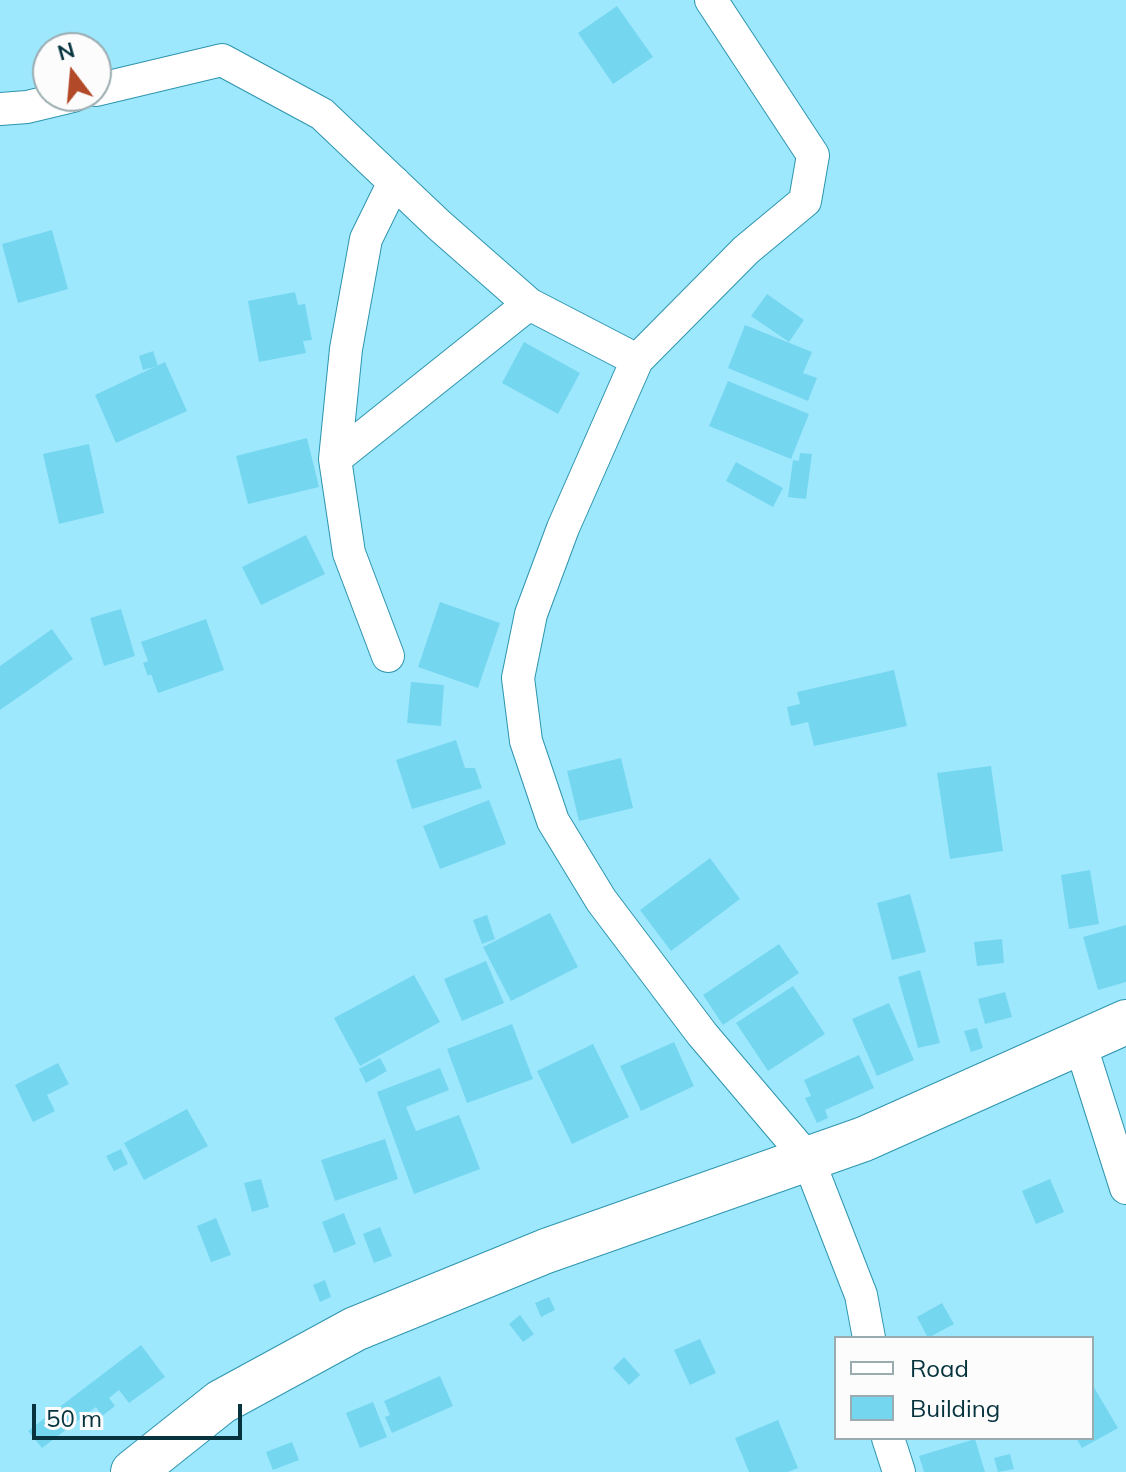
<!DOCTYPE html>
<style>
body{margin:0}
#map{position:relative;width:1126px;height:1472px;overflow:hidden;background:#9ee8fe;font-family:Mulish,sans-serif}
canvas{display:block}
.legend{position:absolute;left:834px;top:1336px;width:260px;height:104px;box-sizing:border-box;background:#fcfcfc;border:2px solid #9aacb0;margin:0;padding:10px 14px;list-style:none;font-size:24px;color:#06333e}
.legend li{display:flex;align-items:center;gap:16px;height:40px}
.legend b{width:40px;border:2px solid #9aacb0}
.north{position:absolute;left:32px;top:32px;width:80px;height:80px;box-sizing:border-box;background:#fcfcfc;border:2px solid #9aacb0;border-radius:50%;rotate:344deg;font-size:22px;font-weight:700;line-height:32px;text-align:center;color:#06333e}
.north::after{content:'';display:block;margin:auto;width:28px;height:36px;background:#b24a29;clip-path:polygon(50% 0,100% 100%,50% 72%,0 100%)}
.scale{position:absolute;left:32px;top:1404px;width:210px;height:36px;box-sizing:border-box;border:4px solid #06333e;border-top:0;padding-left:10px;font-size:24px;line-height:28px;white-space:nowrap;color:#06333e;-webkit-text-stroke:6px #fcfcfc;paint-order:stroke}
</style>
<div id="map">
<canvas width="1126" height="1472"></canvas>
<ul class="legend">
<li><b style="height:10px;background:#fff"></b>Road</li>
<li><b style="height:22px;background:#75d6f0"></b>Building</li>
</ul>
<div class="north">N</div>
<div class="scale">50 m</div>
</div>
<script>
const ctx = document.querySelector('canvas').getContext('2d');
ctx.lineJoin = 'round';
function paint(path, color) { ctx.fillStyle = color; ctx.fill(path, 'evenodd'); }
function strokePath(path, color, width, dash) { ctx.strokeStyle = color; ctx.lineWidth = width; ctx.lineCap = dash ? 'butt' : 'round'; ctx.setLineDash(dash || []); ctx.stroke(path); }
const building = new Path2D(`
 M617 6 653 57 613 84 578 33Z
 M52 230 68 289 18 303 2 244Z
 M295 292 298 305 305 304 312 340 303 341 306 353 259 362 248 301Z
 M767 294 804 320 789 342 751 316Z
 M745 325 812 352 803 373 817 378 808 401 728 368Z
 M524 342 580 373 558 414 502 383Z
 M153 351 158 366 143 370 139 356Z
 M165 362 187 411 116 443 95 395Z
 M728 381 809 414 791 459 709 426Z
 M307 438 319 487 248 504 236 456Z
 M89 444 104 513 59 524 43 454Z
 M800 453 812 454 806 499 788 497 793 460 799 461Z
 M736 462 783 488 773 507 726 481Z
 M306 535 325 574 261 605 242 567Z
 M440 602 500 623 478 688 418 667Z
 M121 609 135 656 104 666 90 618Z
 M206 619 224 670 158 693 151 674 148 676 143 663 148 661 141 642Z
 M52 629 73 659 0 710V666Z
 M894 670 907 726 814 746 808 722 791 726 787 707 800 704 797 692Z
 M411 682 444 685 441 726 407 723Z
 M456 740 465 768H475L482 788 412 809 396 760Z
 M621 758 633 808 579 821 567 771Z
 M991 766 1003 851 950 859 937 773Z
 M489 800 506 844 440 869 423 826Z
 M710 858 740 899 671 951 640 910Z
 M1090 870 1099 924 1069 929 1061 875Z
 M910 894 926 952 892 960 877 903Z
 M550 913 578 967 511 1001 483 947Z
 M487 915 495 939 482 944 473 920Z
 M1126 925V982L1098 990 1083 937Z
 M1002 939 1004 963 977 966 974 942Z
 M779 944 799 973 723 1025 703 995Z
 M486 961 504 1003 462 1021 444 979Z
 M920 970 940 1043 918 1048 898 977Z
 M414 975 440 1022 360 1066 334 1018Z
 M793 986 825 1034 768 1071 736 1023Z
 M1005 992 1012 1017 985 1024 978 999Z
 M889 1003 914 1060 877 1076 852 1019Z
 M512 1024 533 1079 467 1103 447 1049Z
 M977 1028 983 1048 971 1052 964 1031Z
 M674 1042 694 1086 641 1111 620 1066Z
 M593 1044 629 1117 572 1144 537 1071Z
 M859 1055 874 1088 825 1110 828 1118 817 1123 805 1098 811 1096 804 1080Z
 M380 1058 387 1071 366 1083 359 1069Z
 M58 1063 69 1084 47 1095 55 1111 33 1122 15 1085Z
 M440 1068 449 1090 406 1107 416 1131 459 1115 480 1169 414 1194 377 1092Z
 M187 1109 208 1146 144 1180 124 1143Z
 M385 1139 398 1179 335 1201 321 1160Z
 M121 1149 128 1164 114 1171 106 1156Z
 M261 1179 269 1207 252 1212 244 1183Z
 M1050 1179 1064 1212 1036 1224 1022 1191Z
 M344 1213 356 1244 334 1253 322 1222Z
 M216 1218 231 1255 211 1262 197 1226Z
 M380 1227 392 1256 374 1263 363 1234Z
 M325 1280 331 1297 320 1302 313 1285Z
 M549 1297 555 1310 541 1317 535 1303Z
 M942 1303 954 1324 928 1338 917 1317Z
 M520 1315 534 1334 523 1342 509 1324Z
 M700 1339 716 1373 690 1385 674 1350Z
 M141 1345 165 1377 129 1403 119 1390 109 1398 115 1406 102 1416 96 1407 42 1448 28 1431Z
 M624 1357 640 1375 629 1385 613 1368Z
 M440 1376 453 1406 392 1433 385 1417 390 1415 384 1401Z
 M1092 1384 1118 1428 1082 1448 1076 1438H1092Z
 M373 1402 387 1437 360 1448 346 1413Z
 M778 1420 798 1468 788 1472H749L735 1438Z
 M975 1439 985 1472H924L919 1456Z
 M292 1442 299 1460 273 1470 266 1452Z
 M1010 1454 1014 1469 998 1472 994 1458Z`);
const minor = new Path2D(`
 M96 90 222 60 322 114 439 225 529 304 637 360 746 250 805 201 813 155 711 0
 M0 109 27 107 73 96
 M637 360 563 528 531 614 518 678 526 741 553 821 601 900 702 1034 808 1159 861 1295 869 1338
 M335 459 529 304
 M388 656 349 553 335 459 346 349 366 239 394 182
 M1080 1043 1126 1188
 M888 1438 899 1472`);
const secondary = new Path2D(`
 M133 1472 221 1402 355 1329 546 1251 864 1139 1126 1022`);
paint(building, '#75d6f0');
strokePath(minor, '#2d95ae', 34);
strokePath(secondary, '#2d95ae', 46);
strokePath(minor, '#fff', 32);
strokePath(secondary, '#fff', 44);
</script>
